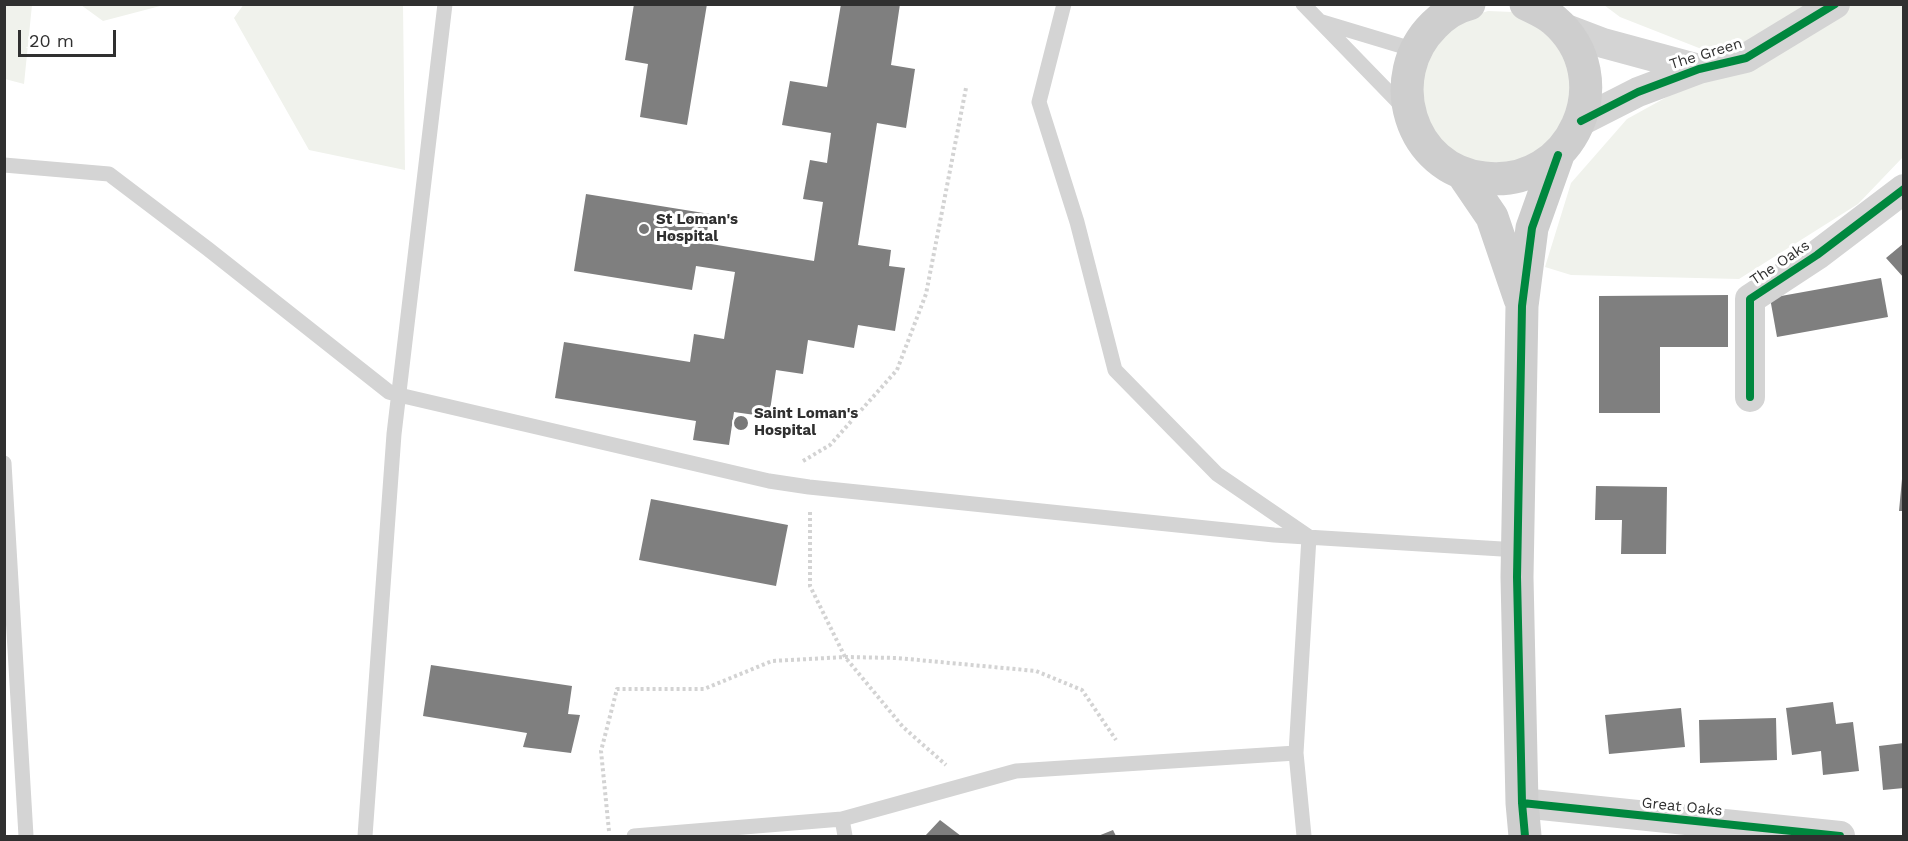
<!DOCTYPE html>
<style>
body{margin:0}
#map{position:relative;width:1908px;height:841px;overflow:hidden;background:#fff;font-family:"Work Sans",sans-serif}
canvas{display:block}
.frame{position:absolute;inset:0;border:6px solid #303030;pointer-events:none}
.scale{position:absolute;left:18px;top:30px;width:98px;height:27px;box-sizing:border-box;border:3px solid #303030;border-top:0;padding-left:8px;font-size:18px;line-height:21px;white-space:nowrap;color:#303030;-webkit-text-stroke:4px #fff;paint-order:stroke}
</style>
<div id="map">
<canvas width="1908" height="841"></canvas>
<div class="frame"></div>
<div class="scale">20 m</div>
</div>
<script>
const ctx = document.querySelector('canvas').getContext('2d');
ctx.lineJoin = 'round';
function paint(path, color) { ctx.fillStyle = color; ctx.fill(path, 'evenodd'); }
function strokePath(path, color, width, dash) { ctx.strokeStyle = color; ctx.lineWidth = width; ctx.lineCap = dash ? 'butt' : 'round'; ctx.setLineDash(dash || []); ctx.stroke(path); }
function label(font, color, halo, rows, align = 'center') {
  ctx.font = font + ' "Work Sans",sans-serif'; ctx.lineWidth = 6; ctx.setLineDash([]); ctx.textBaseline = 'middle'; ctx.strokeStyle = halo; ctx.fillStyle = color; for (const [text, x, y, turn = 0] of rows) {
    ctx.save(); ctx.translate(x, y); ctx.rotate((+turn || 0) * Math.PI / 180); ctx.textAlign = isNaN(turn) ? turn : align; if (halo) ctx.strokeText(text, 0, 0); ctx.fillText(text, 0, 0); ctx.restore();
  }
}
const green = new Path2D(`
 M244 4 403 5 405 170 309 150 234 18Z
 M4 5H32L24 84 5 79Z
 M81 5H164L103 21Z
 M1604 5H1903V157L1858 204 1739 279 1571 275 1545 267 1571 183 1627 119 1732 61 1620 17Z
 M1488 11 1513 12 1557 36 1577 83 1563 132 1523 163 1472 162 1450 149 1433 130 1423 106 1421 81 1428 56 1442 34 1463 19Z`);
const building = new Path2D(`
 M634 4H707L687 125 640 117 648 64 625 60Z
 M841 4H900L891 65 915 69 906 128 877 123 858 245 891 250 889 266 905 268 895 331 858 325 854 348 808 340 803 374 776 370 769 417 734 412 729 445 693 440 696 421 555 398 564 342 690 362 694 334 724 339 735 272 696 266 692 290 574 271 586 194 710 214 705 243 814 261 823 202 803 199 810 160 827 163 831 133 782 125 790 81 827 87Z
 M1904 243V278L1886 258Z
 M1881 278 1888 317 1777 337 1770 298Z
 M1728 295V347H1660V413H1599V296Z
 M1902 479 1904 480V511H1899Z
 M1596 486 1667 487 1666 554H1621L1622 520H1595Z
 M651 499 788 525 776 586 639 560Z
 M431 665 572 686 568 714 580 715 571 753 523 747 527 733 423 716Z
 M1833 702 1836 724 1853 722 1859 771 1823 775 1821 751 1792 755 1786 708Z
 M1681 708 1685 747 1609 754 1605 715Z
 M1776 718 1777 760 1700 763 1699 720Z
 M1904 743V788L1883 790 1879 746Z
 M940 820 961 836H925Z
 M1113 830 1116 836H1098Z`);
const path = new Path2D(`
 M803 461 830 445 897 370 926 294 966 88
 M810 512V586L845 657 903 727 946 765
 M609 831 601 751 617 689H704L772 661 845 657 897 658 1036 671 1082 690 1116 740`);
const lane = new Path2D(`
 M1303 4 1404 108
 M1322 22 1415 50
 M4 165 109 174 208 249 389 392 399 395 769 481 809 487 1274 535 1518 550
 M4 463 26 836
 M1296 753 1304 836
 M365 836 394 434 445 4
 M634 836 842 819
 M845 836 842 819 1016 771 1296 753 1309 537 1217 474 1115 370 1077 222 1039 102 1064 4`);
const street = new Path2D(`
 M1561 27 1603 43 1699 69
 M1581 121 1638 92 1699 69 1746 58 1835 4
 M1750 397V299L1817 255 1904 189
 M1522 803 1840 836`);
const secondary = new Path2D(`
 M1469 4C1456 7 1443 16 1434 25 1382 76 1409 170 1484 178 1572 189 1622 78 1554 20 1546 13 1536 9 1526 4
 M1462 173 1492 217 1520 299
 M1525 836 1522 803 1517 577 1522 306 1532 228 1558 155`);
const cycleway = new Path2D(`
 M1581 121 1638 92 1699 69 1746 58 1835 4
 M1750 397V299L1817 255 1904 189
 M1522 803 1840 836
 M1525 836 1522 803 1517 577 1522 306 1532 228 1558 155`);
const markers = [
 [644,229,6,"#787878"],
 [741,423,8,"#787878"]
];
const streetNames = [
 ["The Green",1706,54,-17],
 ["The Oaks",1780,263,-34],
 ["Great Oaks",1682,807,6]
];
const poiNames = [
 ["St Loman's",656,220],
 ["Hospital",656,237],
 ["Saint Loman's",754,414],
 ["Hospital",754,431]
];
paint(green, '#f0f2ec');
paint(building, '#7f7f7f');
strokePath(path, '#d3d3d3', 4, [3, 3]);
strokePath(lane, '#d4d4d4', 15);
strokePath(street, '#d4d4d4', 30);
strokePath(secondary, '#cecece', 33);
strokePath(cycleway, '#00873e', 8);
for (const [x, y, r, color] of markers) { const dot = new Path2D(); dot.arc(x, y, r, 0, 2 * Math.PI); ctx.fillStyle = color; ctx.fill(dot); strokePath(dot, '#fff', 2); }
label('15px', '#303030', '#fff', streetNames);
label('bold 15px', '#303030', '#fff', poiNames, 'left');
</script>
